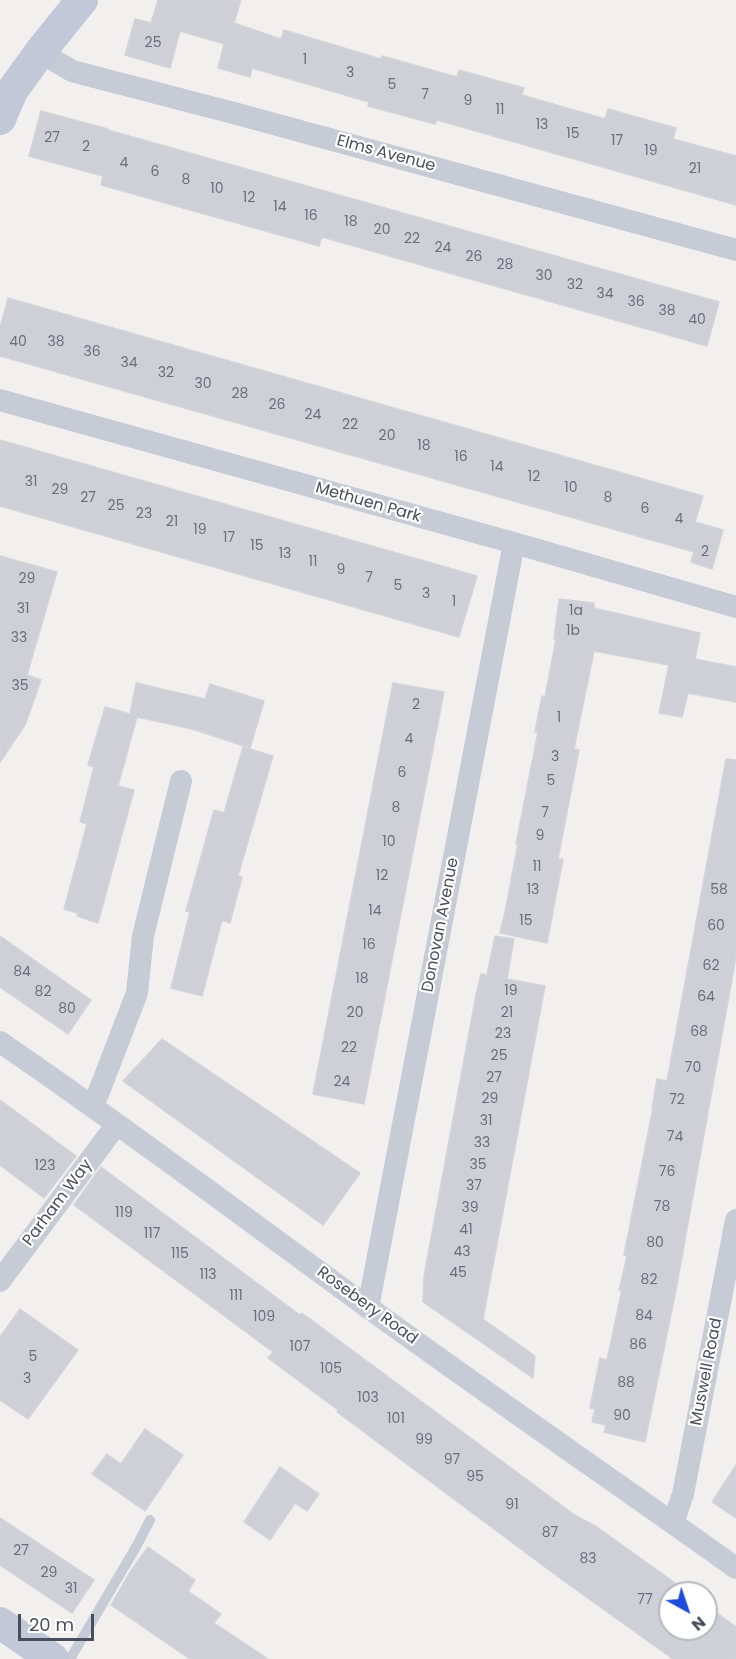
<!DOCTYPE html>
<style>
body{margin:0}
#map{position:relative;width:736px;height:1659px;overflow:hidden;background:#f2f0ef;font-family:Poppins,sans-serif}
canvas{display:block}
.north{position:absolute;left:658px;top:1581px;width:60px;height:60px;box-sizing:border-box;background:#fff;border:2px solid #b6b8be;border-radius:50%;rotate:140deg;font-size:16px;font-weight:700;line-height:24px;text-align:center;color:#484e5c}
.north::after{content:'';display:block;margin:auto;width:21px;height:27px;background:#1e4ddc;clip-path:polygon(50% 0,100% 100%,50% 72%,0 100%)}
.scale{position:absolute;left:18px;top:1614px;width:76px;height:27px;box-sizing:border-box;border:3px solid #484e5c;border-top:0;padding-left:8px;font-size:18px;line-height:21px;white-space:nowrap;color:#484e5c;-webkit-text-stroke:4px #fff;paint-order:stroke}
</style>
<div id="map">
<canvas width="736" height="1659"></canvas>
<div class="north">N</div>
<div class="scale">20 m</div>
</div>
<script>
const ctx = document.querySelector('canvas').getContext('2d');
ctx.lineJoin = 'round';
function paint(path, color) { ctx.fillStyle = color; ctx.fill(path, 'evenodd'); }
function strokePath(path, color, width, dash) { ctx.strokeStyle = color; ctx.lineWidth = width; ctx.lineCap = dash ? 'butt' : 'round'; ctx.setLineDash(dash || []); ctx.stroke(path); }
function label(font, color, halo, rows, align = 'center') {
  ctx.font = font + ' Poppins,sans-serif'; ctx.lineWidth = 4.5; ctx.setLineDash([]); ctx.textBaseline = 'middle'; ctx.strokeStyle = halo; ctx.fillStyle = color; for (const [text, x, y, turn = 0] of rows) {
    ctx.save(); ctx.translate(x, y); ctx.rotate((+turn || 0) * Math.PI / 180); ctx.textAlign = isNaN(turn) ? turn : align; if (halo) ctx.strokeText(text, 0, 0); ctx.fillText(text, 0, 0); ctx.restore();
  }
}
const building = new Path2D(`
 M158 0H241L234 23 281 39 284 30 381 59 382 56 457 77 459 70 524 88 522 95 605 119 608 109 676 128 673 139 736 156V205L437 120 435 124 368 106 369 102 252 68 250 77 218 68 224 44 180 31 170 68 125 55 135 19 151 23Z
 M41 111 108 129V130L719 302 707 346 322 237 319 246 101 185 103 176 29 156Z
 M8 298 703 496 695 522 723 530 712 569 691 562 694 552 0 356V328Z
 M0 440 477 576 459 637 0 506Z
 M0 556 57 572 27 675 41 680 25 725 0 762Z
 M559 599 594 603V608L700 633 695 659 736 667V702L688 693 682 717 659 713 669 665 594 651 574 749 579 750 558 859H563L547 943 500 933 505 912 518 844H516L538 732H535L542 696 545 697 556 639H554Z
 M136 683 205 699 210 684 264 701 250 748 192 729 137 717 118 786 134 790 98 923 77 916 78 913 64 909 87 824 80 822 94 767 88 765 105 707 130 714Z
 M393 683 444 692 364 1104 313 1094Z
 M243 747 273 756 238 876 242 877 230 923 222 920 202 996 171 988 190 912 186 911 214 810 224 813Z
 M726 759 736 760V957L676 1290 645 1442 604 1432 606 1425 592 1422 595 1409 590 1408 600 1358 607 1360 622 1290H619L627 1256 624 1255 653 1108H652L657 1079 667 1081Z
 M0 936 91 1000 68 1034 0 987Z
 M495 936 514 939 507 979 545 986 483 1319 535 1356 533 1378 423 1302 424 1276 476 995 481 974 487 975Z
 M162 1039 360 1173 323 1225 123 1081Z
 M0 1100 76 1156 44 1198 0 1165Z
 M101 1167 300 1315 302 1313 576 1516 597 1527 689 1593H670V1629H706V1605L736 1627V1659H673L561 1579 337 1412 338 1410 268 1358 273 1352 74 1205Z
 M20 1309 78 1350 28 1419 0 1400V1337Z
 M145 1429 183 1455 145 1511 92 1474 107 1454 121 1464Z
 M736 1465V1518L712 1502Z
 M280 1467 319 1494 307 1511 295 1503 270 1540 244 1522Z
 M0 1518 94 1580 72 1613 0 1565Z
 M148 1547 195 1580 188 1591 221 1614 214 1623 268 1659H190L111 1605 130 1572Z`);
const lane = new Path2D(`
 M70 1659 136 1547 150 1520`);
const street = new Path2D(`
 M40 52 72 71 241 115 736 250
 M0 400 514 543 736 607
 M0 1042C125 1127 246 1219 369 1308 490 1396 614 1481 736 1568
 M93 1107 137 993 143 936 181 781
 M0 1281 117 1124
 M368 1308 514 543
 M673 1523 683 1494 736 1220`);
const secondary = new Path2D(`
 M0 119 12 91 40 52 82 0
 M0 1623 53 1659`);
const numberNames = [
 ["25",153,43],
 ["1",305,60],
 ["3",350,73],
 ["5",392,85],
 ["7",425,95],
 ["9",468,101],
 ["11",500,110],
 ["13",542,125],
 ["15",573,134],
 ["27",52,138],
 ["17",617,141],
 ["2",86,147],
 ["19",651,151],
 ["4",124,163],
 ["21",695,169],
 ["6",155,172],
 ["8",186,180],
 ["10",217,189],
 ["12",249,198],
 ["14",280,207],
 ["16",311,216],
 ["18",351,222],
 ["20",382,230],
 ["22",412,239],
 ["24",443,248],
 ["26",474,257],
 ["28",505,265],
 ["30",544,276],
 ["32",575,285],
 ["34",605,294],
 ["36",636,302],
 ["38",667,311],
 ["40",697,320],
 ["40",18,342],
 ["38",56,342],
 ["36",92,352],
 ["34",129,363],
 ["32",166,373],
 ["30",203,384],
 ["28",240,394],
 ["26",277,405],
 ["24",313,415],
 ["22",350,425],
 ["20",387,436],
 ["18",424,446],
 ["16",461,457],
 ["14",497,467],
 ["12",534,477],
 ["31",31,482],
 ["10",571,488],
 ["29",60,490],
 ["27",88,498],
 ["8",608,498],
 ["25",116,506],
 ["6",645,509],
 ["23",144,514],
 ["4",679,519],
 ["21",172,522],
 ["19",200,530],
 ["17",229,538],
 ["15",257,546],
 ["2",705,552],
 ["13",285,554],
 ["11",313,562],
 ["9",341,570],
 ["7",369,578],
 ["29",27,579],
 ["5",398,586],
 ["3",426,594],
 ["1",454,602],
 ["31",23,609],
 ["1a",576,611],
 ["1b",573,631],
 ["33",19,638],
 ["35",20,686],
 ["2",416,705],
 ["1",559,718],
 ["4",409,739],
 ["3",555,757],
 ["6",402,773],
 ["5",551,781],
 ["8",396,808],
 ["7",545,813],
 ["9",540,836],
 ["10",389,842],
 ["11",537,867],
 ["12",382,876],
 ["13",533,890],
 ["58",719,890],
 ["14",375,911],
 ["15",526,921],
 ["60",716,926],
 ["16",369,945],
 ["62",711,966],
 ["84",22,972],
 ["18",362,979],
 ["19",511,991],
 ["82",43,992],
 ["64",706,997],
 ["80",67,1009],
 ["20",355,1013],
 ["21",507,1013],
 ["68",699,1032],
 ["23",503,1034],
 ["22",349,1048],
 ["25",499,1056],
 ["70",693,1068],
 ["27",494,1078],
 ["24",342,1082],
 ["29",490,1099],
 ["72",677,1100],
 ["31",486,1121],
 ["74",675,1137],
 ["33",482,1143],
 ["35",478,1165],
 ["123",45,1166],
 ["76",667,1172],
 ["37",474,1186],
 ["78",662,1207],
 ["39",470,1208],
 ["119",124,1213],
 ["41",466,1230],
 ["117",152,1234],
 ["80",655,1243],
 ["43",462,1252],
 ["115",180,1254],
 ["45",458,1273],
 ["113",208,1275],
 ["82",649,1280],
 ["111",236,1296],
 ["84",644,1316],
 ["109",264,1317],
 ["86",638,1345],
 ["107",300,1347],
 ["5",33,1357],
 ["105",331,1369],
 ["3",27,1379],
 ["88",626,1383],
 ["103",368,1398],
 ["90",622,1416],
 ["101",396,1419],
 ["99",424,1440],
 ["97",452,1460],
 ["95",475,1477],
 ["91",512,1505],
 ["87",550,1533],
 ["27",21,1551],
 ["83",588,1559],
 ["29",49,1573],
 ["31",71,1589],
 ["77",645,1600]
];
const streetNames = [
 ["Elms Avenue",386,154,15],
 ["Methuen Park",368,503,16],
 ["Donovan Avenue",441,925,-79],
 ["Parham Way",58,1203,-53],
 ["Rosebery Road",367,1306,36],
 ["Muswell Road",707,1372,-79]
];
paint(building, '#cfd0d7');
strokePath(building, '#d3d4da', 1.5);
strokePath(lane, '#c6cbd6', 10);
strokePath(street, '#c6cbd6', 22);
strokePath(secondary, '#c2c8d7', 32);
label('14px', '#6a6e7b', null, numberNames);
label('16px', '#484e5c', '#fff', streetNames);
</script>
